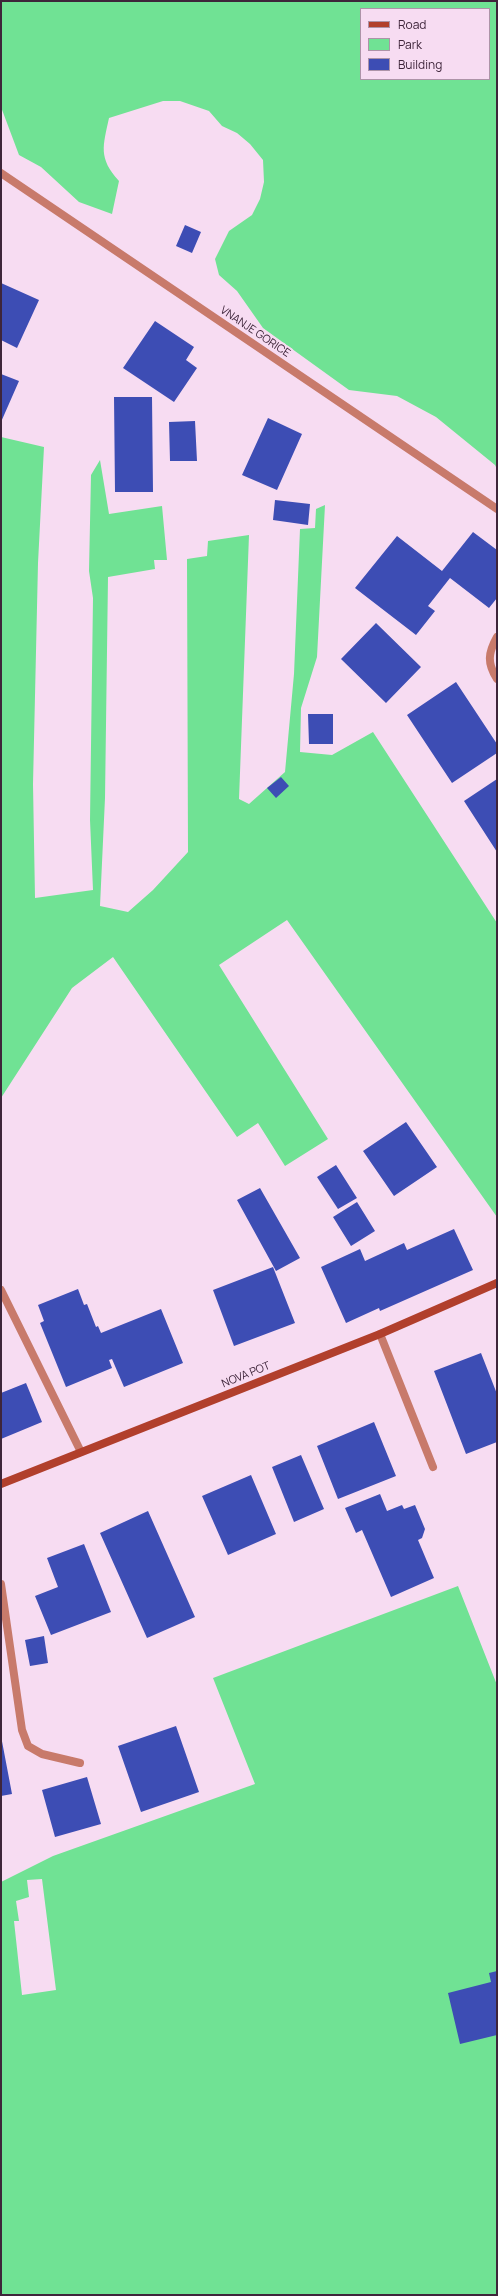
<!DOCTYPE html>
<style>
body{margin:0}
#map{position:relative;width:498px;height:2296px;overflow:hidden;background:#f7dcf2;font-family:Manrope,sans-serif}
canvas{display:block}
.frame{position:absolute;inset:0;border:2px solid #3e253a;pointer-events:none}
.legend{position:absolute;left:360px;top:8px;width:130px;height:72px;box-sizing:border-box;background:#f7dcf2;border:1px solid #ad93a8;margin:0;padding:5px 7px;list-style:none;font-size:12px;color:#3e253a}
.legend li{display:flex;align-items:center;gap:8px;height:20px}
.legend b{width:20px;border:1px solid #ad93a8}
</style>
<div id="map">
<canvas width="498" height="2296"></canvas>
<div class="frame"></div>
<ul class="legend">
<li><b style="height:5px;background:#b13f2c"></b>Road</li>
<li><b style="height:11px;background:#70e294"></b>Park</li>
<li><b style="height:11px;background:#3d4db4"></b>Building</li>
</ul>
</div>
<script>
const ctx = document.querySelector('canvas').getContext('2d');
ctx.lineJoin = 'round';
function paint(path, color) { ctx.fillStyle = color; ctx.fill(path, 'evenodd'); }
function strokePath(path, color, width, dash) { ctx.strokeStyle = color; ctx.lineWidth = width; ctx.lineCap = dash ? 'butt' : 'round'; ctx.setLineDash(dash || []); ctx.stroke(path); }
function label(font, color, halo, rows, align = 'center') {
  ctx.font = font + ' Manrope,sans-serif'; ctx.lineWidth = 4; ctx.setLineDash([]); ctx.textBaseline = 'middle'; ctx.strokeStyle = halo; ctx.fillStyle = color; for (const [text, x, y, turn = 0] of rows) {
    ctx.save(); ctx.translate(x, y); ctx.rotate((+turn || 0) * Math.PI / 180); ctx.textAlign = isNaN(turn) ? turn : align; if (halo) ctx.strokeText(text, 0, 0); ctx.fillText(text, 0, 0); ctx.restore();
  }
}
const green = new Path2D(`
 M1 1H497V469L495 465 436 417 397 396 349 390 263 328 237 291 219 275 215 259 229 231 252 215 260 199 264 182 263 160 250 144 237 133 222 126 209 111 180 101H163L109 118C103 146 98 158 119 181L112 214 79 202 41 167 19 155 1 107ZM361 9H489V79H361Z
 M1 437 44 447 38 563 33 784 35 898 93 890 90 820 93 598 89 571 91 475 100 460 109 514 162 506 167 560H154L155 569 108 577 105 798 100 906 128 912 153 890 188 852 187 559 207 556 208 541 249 535 239 799 249 804 285 772 294 674 300 529 315 528 316 509 325 505 317 657 301 708 300 752 332 755 373 732 497 923V1217L287 920 219 965 328 1139 285 1166 258 1123 237 1137 113 957 72 988 1 1098Z
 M458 1586 497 1685V2295H1V1882L53 1856 255 1784 213 1678ZM42 1879 56 1990 22 1995 14 1921H19L16 1901 29 1897 27 1880Z`);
const building = new Path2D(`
 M185 225 201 232 192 253 176 246Z
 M1 283 39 300 17 348 1 340Z
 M155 321 194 347 186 360 197 368 174 402 123 368Z
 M1 374 19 381 1 422Z
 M114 397H152L153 492H115Z
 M268 418 302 434 277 490 242 475Z
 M195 421 197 461H170L169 422Z
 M275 500 310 504 308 525 273 520Z
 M473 532 497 550V598L489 608 450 578 428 606 435 611 416 635 355 588 397 536 442 571Z
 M376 623 421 667 386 703 341 659Z
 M456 682 497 744V753L452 783 407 715Z
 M308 714H333V744H309Z
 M281 777 289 786 276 798 267 788Z
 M497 779V852L464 801Z
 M406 1122 437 1167 394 1196 363 1151Z
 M336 1165 357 1198 338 1209 317 1177Z
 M260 1188 300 1258 276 1271 237 1200Z
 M357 1202 375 1231 351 1246 333 1217Z
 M454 1229 473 1270 380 1311 379 1308 346 1323 321 1267 360 1249 365 1261 404 1243 407 1250Z
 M273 1267 295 1323 234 1346 213 1290Z
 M78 1289 84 1305 87 1304 96 1327 98 1326 101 1333 161 1309 183 1363 124 1387 112 1359 109 1360 112 1368 66 1387 40 1323 44 1321 38 1305Z
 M481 1353 497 1394V1442L466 1454 434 1371Z
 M26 1383 42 1422 1 1439V1393Z
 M374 1422 396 1476 338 1499 317 1446Z
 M301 1455 324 1509 294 1522 272 1467Z
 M251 1475 276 1534 228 1555 202 1496Z
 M380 1494 387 1511 402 1505 404 1509 415 1505 425 1529 422 1538 418 1540 434 1578 391 1597 362 1530 356 1533 345 1508Z
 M148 1511 195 1617 147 1638 100 1533Z
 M84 1544 111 1612 51 1635 35 1596 58 1587 47 1558Z
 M44 1636 48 1663 30 1666 25 1640Z
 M176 1726 199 1792 141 1812 118 1746Z
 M1 1736 12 1794 1 1796Z
 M87 1777 101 1824 55 1837 42 1790Z
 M497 1971V2035L460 2044 448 1993 491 1982 489 1973Z`);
const lane = new Path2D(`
 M1 1290 81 1452
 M380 1334 433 1467
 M1 1584 22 1730 28 1746 42 1754 80 1763`);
const street = new Path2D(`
 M1 173 497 509
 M497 637C488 653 487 663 497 679`);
const secondary = new Path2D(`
 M1 1484 380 1334 497 1283`);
const streetNames = [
 ["VNANJE GORICE",255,332,34],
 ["NOVA POT",246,1375,-22]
];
paint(green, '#70e294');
paint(building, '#3d4db4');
strokePath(lane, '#c87a6b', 8);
strokePath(street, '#c87a6b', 8);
strokePath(secondary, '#b13f2c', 8);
label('11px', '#3e253a', '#f7dcf2', streetNames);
</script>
